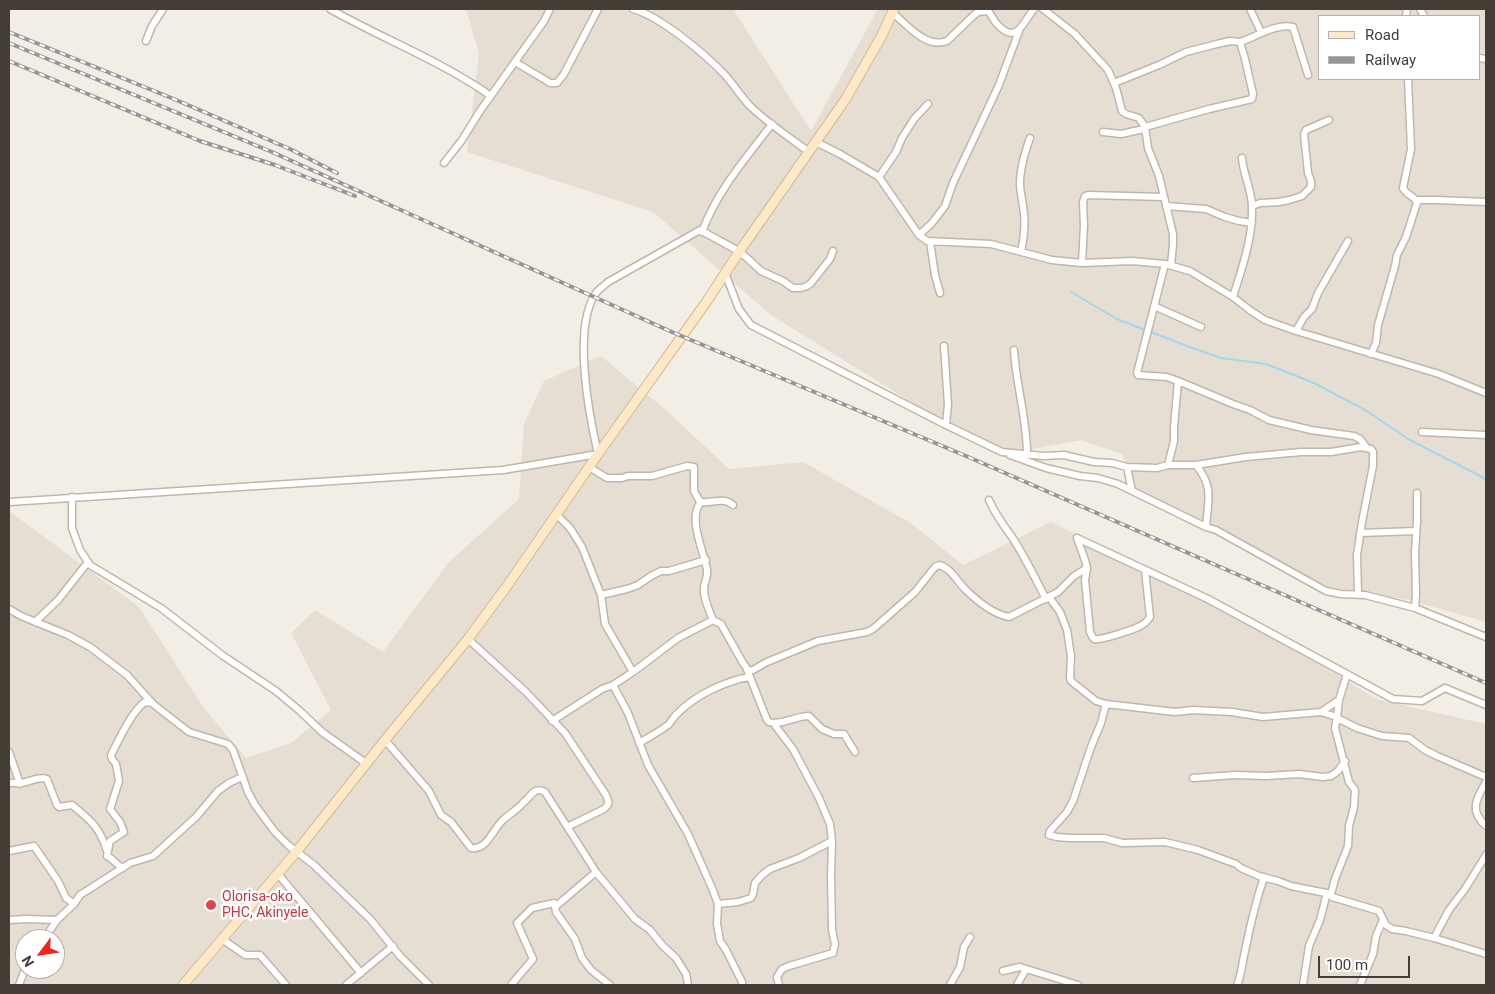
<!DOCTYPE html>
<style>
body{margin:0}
#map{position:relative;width:1495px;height:994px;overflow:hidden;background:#f2ede5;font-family:Roboto,sans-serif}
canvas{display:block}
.frame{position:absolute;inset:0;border:10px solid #443d35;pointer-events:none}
.legend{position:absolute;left:1318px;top:15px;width:162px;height:65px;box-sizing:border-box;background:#fff;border:1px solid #b4b1ae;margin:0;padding:6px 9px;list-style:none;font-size:15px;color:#443d35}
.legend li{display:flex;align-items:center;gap:10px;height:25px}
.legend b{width:25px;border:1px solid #b4b1ae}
.north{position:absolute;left:15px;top:929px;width:50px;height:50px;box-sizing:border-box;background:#fff;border:1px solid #b4b1ae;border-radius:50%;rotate:239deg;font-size:14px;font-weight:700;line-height:20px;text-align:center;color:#443d35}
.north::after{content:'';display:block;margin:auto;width:18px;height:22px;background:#f3241c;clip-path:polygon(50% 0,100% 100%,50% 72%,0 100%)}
.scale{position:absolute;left:1318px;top:956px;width:92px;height:22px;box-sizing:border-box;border:2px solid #443d35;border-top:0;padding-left:6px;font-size:15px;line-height:18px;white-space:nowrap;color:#443d35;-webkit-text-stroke:4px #fff;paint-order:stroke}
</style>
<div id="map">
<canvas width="1495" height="994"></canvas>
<div class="frame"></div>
<ul class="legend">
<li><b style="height:6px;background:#fde9c5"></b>Road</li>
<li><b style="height:6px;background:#959595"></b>Railway</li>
</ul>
<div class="north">N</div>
<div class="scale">100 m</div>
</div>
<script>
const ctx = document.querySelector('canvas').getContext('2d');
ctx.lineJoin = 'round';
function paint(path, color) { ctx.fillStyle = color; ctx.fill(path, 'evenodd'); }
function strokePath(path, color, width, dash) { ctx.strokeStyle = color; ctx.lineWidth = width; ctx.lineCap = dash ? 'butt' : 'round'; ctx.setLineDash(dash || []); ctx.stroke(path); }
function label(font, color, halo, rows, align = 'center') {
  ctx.font = font + ' Roboto,sans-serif'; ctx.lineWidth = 5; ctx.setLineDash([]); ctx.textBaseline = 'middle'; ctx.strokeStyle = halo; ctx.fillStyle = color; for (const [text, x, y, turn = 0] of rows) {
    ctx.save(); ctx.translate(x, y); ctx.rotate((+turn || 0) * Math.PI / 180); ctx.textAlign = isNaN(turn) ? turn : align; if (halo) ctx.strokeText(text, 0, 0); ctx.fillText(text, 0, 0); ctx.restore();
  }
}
const residential = new Path2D(`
 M466 9H733L811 131 878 9H1486V622L1409 600 1327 587 1224 530 1139 493 1122 454 1081 440 1032 449 996 450 921 408 771 315 653 212 467 152 479 53ZM1319 16H1479V79H1319Z
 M601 356 667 411 729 469 803 462 912 524 963 565 1051 522 1188 589 1315 661 1376 699 1486 724V985H9V511L139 607 203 707 246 758 291 743 331 710 291 633 315 610 383 652 448 563 519 499 524 424 544 381ZM25 939H55V969H25Z`);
const stream = new Path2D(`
 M1071 292 1117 319 1187 346 1221 358 1266 364 1314 383 1367 411 1408 439 1486 479`);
const minor = new Path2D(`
 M330 9C383 39 441 61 491 96
 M633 9C660 16 705 54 725 75 733 84 740 95 749 105 766 122 789 137 809 152
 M1043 9 1075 34 1108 70 1116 88 1122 111 1126 114 1139 118 1145 127
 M1250 9 1261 32
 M1420 9 1424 16
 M892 12C907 25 926 49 947 41L974 15 978 12 988 11C992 15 993 20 997 24 1017 46 1023 22 1034 9
 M1406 16 1407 9
 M146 41 152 26 163 9
 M1479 58 1486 59
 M515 62 547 81 550 83H557L564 74 598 9
 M1114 83 1159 65 1186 52 1217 44 1230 41 1240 42
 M1103 132 1121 134 1144 129
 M816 142 840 154 879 177 919 235 927 241 991 244 1052 260 1082 263 1132 261 1165 264 1190 271 1233 297 1251 311 1265 320 1296 331 1439 374 1486 393
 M444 163 462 140 480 111 544 21 550 9
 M879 177 896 152 902 138 914 119 928 104
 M1416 200H1437L1486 202
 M1166 206 1206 209 1225 217 1239 221 1252 223
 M1252 206 1260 203 1279 202 1289 200 1302 196 1311 187V181L1308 173 1304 134 1306 130 1329 120
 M702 232C717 191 746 158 772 124
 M919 235 932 223 945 206 953 183 999 85 1019 31
 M930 242 935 275 940 293
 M1021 252C1024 238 1026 221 1023 206 1022 198 1020 191 1020 183 1020 167 1025 152 1030 138
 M1082 263 1084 225 1083 202 1085 196 1088 195 1164 197
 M1171 265 1173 245V234L1159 176 1148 148 1145 127 1209 109 1252 99 1253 94 1245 59 1240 42C1256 37 1276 23 1293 27L1308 75
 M725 273 739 309 751 325 946 425 1002 452 1043 456 1064 455 1094 462 1112 463 1127 467 1157 468 1168 465 1174 441V427L1178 381 1167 377 1138 375 1137 373 1165 264
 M1233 297C1242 268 1253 238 1252 207 1252 190 1243 174 1242 158
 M1154 306 1201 327
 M1296 331 1304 317 1312 309 1318 293 1348 241
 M944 346 948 404 946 425
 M1014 350C1016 385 1027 419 1027 454
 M1371 354 1376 343 1378 325 1395 266 1397 255 1406 237 1417 203C1415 196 1406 195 1403 188L1411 149 1408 79
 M1178 381 1233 404 1250 410 1269 420 1311 430 1354 436 1360 439 1367 448
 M1422 432 1486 435
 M1010 455 1046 468 1080 476 1098 478 1118 484 1206 527 1216 530 1326 591 1341 594 1365 595 1415 608 1486 637
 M1168 465H1196L1246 457 1301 452H1331L1361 447 1371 449 1373 452V466L1362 522 1357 555 1358 594
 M1196 465C1214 487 1208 500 1206 527
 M589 467 607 478H622L628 476H652L687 466 694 467V491L700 502C711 504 723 496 733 505
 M1127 467 1132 491
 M72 497V528L80 550 90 565 161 608 222 655 276 691 300 711 322 732 367 764
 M989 500C995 514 1003 525 1012 537 1025 557 1035 578 1046 599
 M9 502 503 470 598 454C589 415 572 327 596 293 599 289 604 286 608 282L700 230 733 248 746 257 761 271 783 281 793 288H801L807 286 811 283 830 259 833 251
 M701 502C687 518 704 551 707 570 708 577 705 580 704 587 703 598 709 610 713 620L721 624 743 663 746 667 767 720 769 722C781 726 795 716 809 716L822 729 834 734H844L855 752
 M556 514 570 528 582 547 601 595 605 624 633 672
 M1360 533 1416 531
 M1077 538 1208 599 1393 699 1422 701 1445 688 1486 705
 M1087 568 1085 580 1090 632C1091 634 1092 637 1094 639 1099 641 1132 630 1138 627 1143 625 1147 622 1150 617L1145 570
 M601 595 627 589 638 585 651 576 661 571H669L706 560
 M1049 597 1060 612 1067 630 1071 656 1070 677 1071 681 1096 701 1106 704 1175 712 1193 710 1232 712 1263 717 1321 712 1337 717 1339 700 1347 674
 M1415 608 1416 594 1415 553 1417 521V493
 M9 609 21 616 68 635 90 647 127 675 153 704 189 732 228 744 233 750 248 792 255 805 275 832 288 845 314 865 370 919 400 956 429 985
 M35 622 58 600 88 562
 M468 639 526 692 565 733 606 795C609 802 610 804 604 809L567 827
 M748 671 753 670 767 662 818 641 867 632 873 629 915 592 935 567 939 565C951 568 956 580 965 589 976 600 993 614 1009 617L1058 592 1074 576 1087 568C1085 557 1080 548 1077 538
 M613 685 628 713 648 765 688 834 712 888 718 904 717 924 720 941 726 950 742 982V985
 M1106 704 1101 723 1091 747 1073 801 1067 812 1050 831 1049 835 1057 837 1069 838H1104L1122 843 1165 842 1198 850 1236 864 1241 868 1259 876 1278 881 1291 886 1331 894
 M1321 712 1339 700
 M1337 717 1335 728 1349 782 1355 790 1354 807 1349 826 1348 846 1335 879 1331 894 1332 897 1379 911 1386 925 1392 929 1406 931 1434 938 1486 954
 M1337 718 1357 728 1382 736 1409 738 1425 750 1437 756 1486 777
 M552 721 602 689 613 685 633 672 678 638 713 620
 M385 740 429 791 441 815 451 822 471 848C487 850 492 831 502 821 508 815 517 810 523 803 527 800 530 795 534 792 538 789 541 790 545 792L596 872 635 919 650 930 663 946 676 958 686 974 688 985
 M639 743C649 737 659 732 668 725 672 721 674 716 678 713 694 696 727 680 750 677
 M9 752 20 784
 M1193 778 1235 775 1266 776 1299 774 1323 777 1331 776 1338 771 1345 761
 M1486 782C1476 799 1469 811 1486 826
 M9 783C14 782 17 784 21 783 30 782 38 776 47 779L57 805 59 807 72 805C91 821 99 826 107 851
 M9 851 34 846 58 881 66 898 74 904
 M123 868C116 865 114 859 107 856L110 841 124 832 120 822 110 809 119 781 116 764 112 759 111 755C119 740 131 712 145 702L152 703
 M596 872 555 907 556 912 575 939 582 958 591 970 610 985
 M278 874 361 973
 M718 904 738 902 751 898 753 894 755 883 762 875 770 869 799 858 832 841 830 824 819 798 793 749 774 724
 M9 920 26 919 57 920
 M1434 938 1449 910 1465 889 1486 855
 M44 939 57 920 74 904 80 895 130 863 153 856 196 817 218 791 229 783 242 777
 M222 939 245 955H260L286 985
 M1003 971 1020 967 1078 985
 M19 985 25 969
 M346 985 393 946
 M511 985 533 959 517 923 532 908 554 903
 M779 985 777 977 782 969 789 966 833 953 835 944 832 930 831 875 832 841
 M950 985 960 967 964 947 970 937
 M1017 985 1026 969
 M1237 985C1242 974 1242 963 1245 951 1250 926 1256 901 1264 877
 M1303 985 1309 946 1320 920 1327 893
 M1360 985 1373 954 1376 936 1383 920`);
const secondary = new Path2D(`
 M183 985 297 851 385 740 468 639 507 586 598 454 707 301 739 252 845 100 881 37 894 9`);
const rail = new Path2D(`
 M9 32 174 99 290 149 337 173
 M9 43 272 152 672 332 966 456 1486 683
 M9 61 200 141 275 165 355 196`);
const markers = [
 [211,905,6,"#e0444e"]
];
const healthNames = [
 ["Olorisa-oko",222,897],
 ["PHC, Akinyele",222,913]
];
paint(residential, '#e6ded3');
strokePath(stream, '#a3d7ed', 2);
strokePath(minor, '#c0b6ab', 9);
strokePath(secondary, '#d1bb96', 11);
strokePath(minor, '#fff', 6);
strokePath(secondary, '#fde9c5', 9);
strokePath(rail, '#959595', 4);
strokePath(rail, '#fff', 2, [5.5]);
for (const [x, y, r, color] of markers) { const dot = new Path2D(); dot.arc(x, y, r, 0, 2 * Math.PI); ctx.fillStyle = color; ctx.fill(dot); strokePath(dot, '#fff', 2); }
label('14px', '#be3a42', '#fff', healthNames, 'left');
</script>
